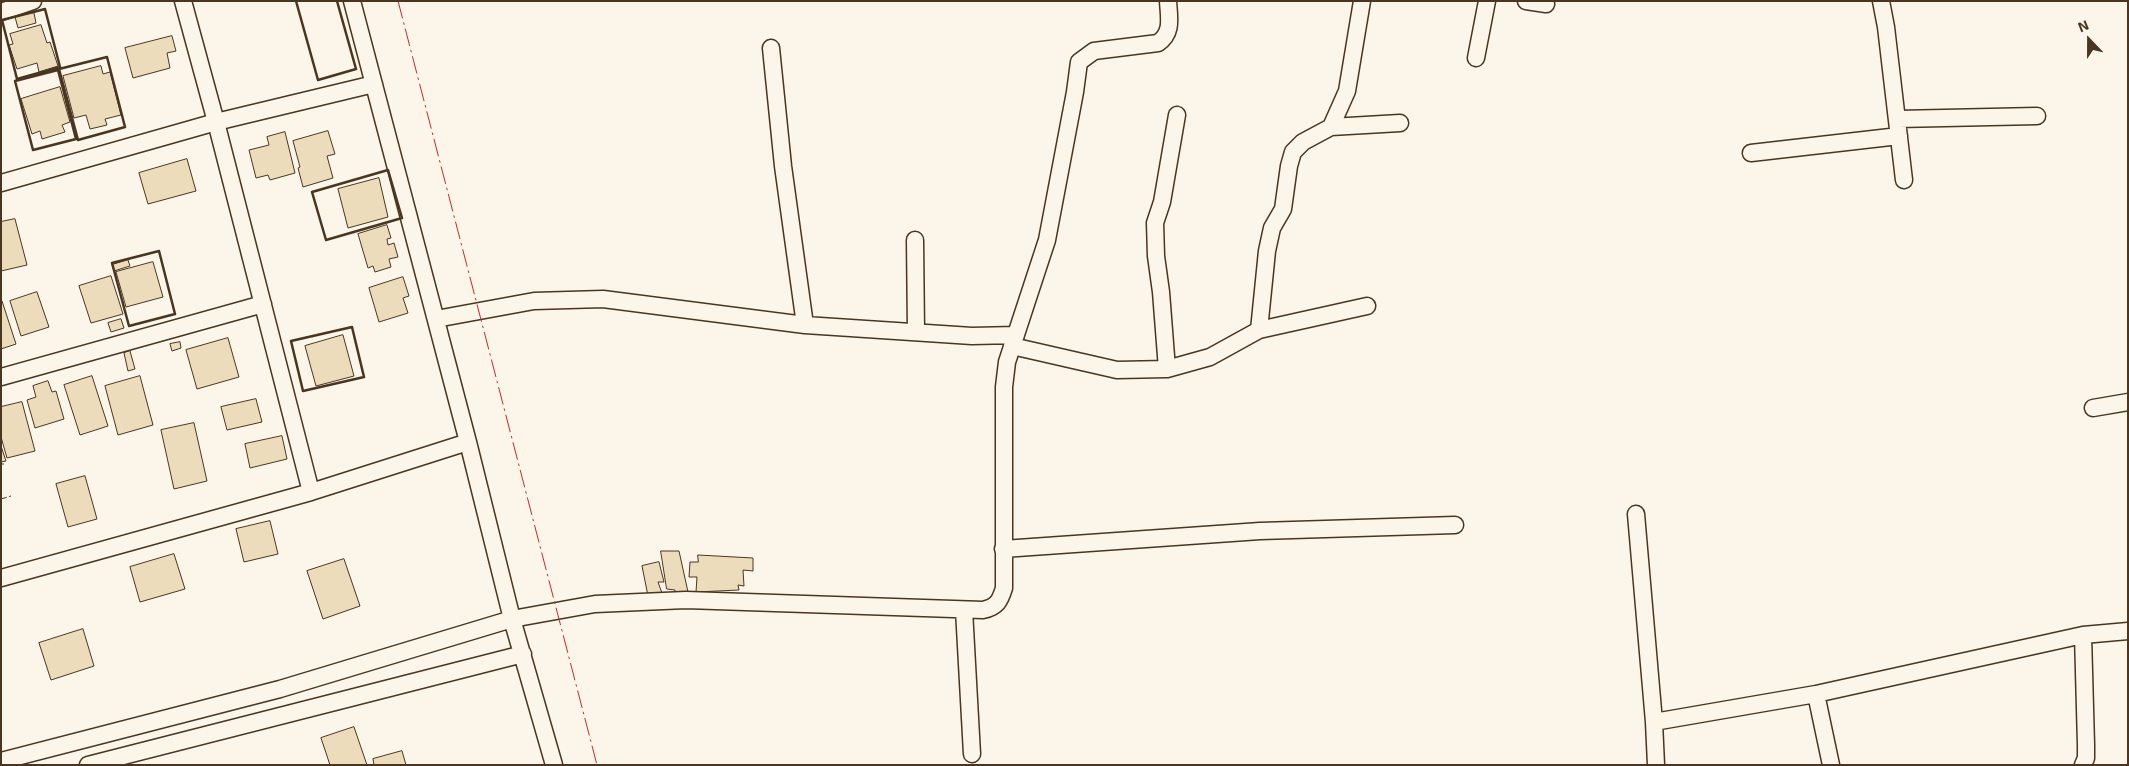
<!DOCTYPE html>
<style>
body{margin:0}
#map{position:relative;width:2129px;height:766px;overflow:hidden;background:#fbf6e9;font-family:"Exo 2",sans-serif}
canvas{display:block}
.frame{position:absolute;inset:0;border:2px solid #4a3520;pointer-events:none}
.north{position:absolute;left:2064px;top:15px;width:50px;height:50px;-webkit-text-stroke:4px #fbf6e9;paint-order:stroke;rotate:338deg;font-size:14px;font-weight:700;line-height:20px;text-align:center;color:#4a3520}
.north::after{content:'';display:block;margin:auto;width:18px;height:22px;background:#4a3520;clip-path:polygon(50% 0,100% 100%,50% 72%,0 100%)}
</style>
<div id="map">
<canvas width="2129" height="766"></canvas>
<div class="frame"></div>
<div class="north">N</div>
</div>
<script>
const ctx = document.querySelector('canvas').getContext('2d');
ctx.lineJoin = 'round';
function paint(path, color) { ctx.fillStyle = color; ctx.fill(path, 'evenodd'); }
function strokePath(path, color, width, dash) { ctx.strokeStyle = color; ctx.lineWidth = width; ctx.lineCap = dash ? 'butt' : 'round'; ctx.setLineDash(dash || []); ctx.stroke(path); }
const building = new Path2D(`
 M34 13 36 23 18 28 15 17Z
 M41 25 47 43 50 42 58 66 39 72 37 63 17 69 9 45 13 44 10 34Z
 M172 36 176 51 167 53 170 68 133 78 125 48Z
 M101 66 103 74 110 72 121 115 105 119 107 125 90 129 86 115 74 118 63 76Z
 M60 87 70 122 62 125 65 132 42 139 40 131 32 134 21 99Z
 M328 131 335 154 327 156 333 178 303 187 298 168 300 167 293 141Z
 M285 132 295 173 270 180 268 175 256 178 249 150 269 145 267 137Z
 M187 159 196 191 148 204 139 173Z
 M379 178 388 217 348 228 338 189Z
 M15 219 27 265 1 271V222Z
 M387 225 391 238 387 239 388 245 394 243 398 257 389 259 391 267 375 272 373 266 368 268 358 234Z
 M128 260 130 266 114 271 112 265Z
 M153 262 163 297 126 307 116 272Z
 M111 276 123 314 91 323 79 286Z
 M403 277 409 296 403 298 408 313 379 322 369 288Z
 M37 292 49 327 21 336 10 301Z
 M2 301 16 344 1 349V301Z
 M121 319 124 328 111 332 108 323Z
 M343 335 354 376 316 386 305 346Z
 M228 338 239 377 197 389 186 350Z
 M180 342 181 348 172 351 170 344Z
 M130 351 135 369 128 371 124 353Z
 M92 376 108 426 80 435 64 385Z
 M140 376 153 425 118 435 105 386Z
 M48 381 52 392 56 391 64 419 35 428 27 400 36 397 33 386Z
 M256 399 262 422 227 430 221 407Z
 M22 402 35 451 7 458 1 437V407Z
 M194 423 207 481 174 489 161 430Z
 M282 436 287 459 250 468 245 444Z
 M1 446 6 461 1 462Z
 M85 476 97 519 68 527 56 484Z
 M270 521 278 554 244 562 236 529Z
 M661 551H679L688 592 675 594V590L667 589Z
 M174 554 185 589 140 602 130 567Z
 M698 555 753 558V571L743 570 744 586 738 585 739 590 696 592 697 577H689L690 562H698Z
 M344 559 360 606 323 619 307 571Z
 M659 562 664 582H658L662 593 648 596 642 566Z
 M83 629 94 666 51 680 39 643Z
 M354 727 367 765H330L321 738Z
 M402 751 406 765H374L373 759Z`);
const street = new Path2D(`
 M183 1 216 122 311 492
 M352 1 468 442 512 619 554 765
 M1526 1 1546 4
 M1881 1 1886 27 1904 180
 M1 12 33 1
 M771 48 783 166 805 325
 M1476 58 1487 1
 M1898 119 2037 116
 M1331 127 1400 123
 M1751 153 1899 136
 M1 183 216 122 374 84
 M915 240 916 332
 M436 319 534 301 603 299 805 325 972 336 1016 335
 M1259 330 1267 251 1272 228 1283 209 1289 166 1293 152 1303 142 1331 127 1347 91 1362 1
 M1012 346 1117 370 1167 369 1210 357 1259 330 1367 306
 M1167 369 1161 292 1156 256 1155 223 1162 202 1177 115
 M1 377 263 304
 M2093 408 2128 402
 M1636 514 1654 722
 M1003 549 1260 531 1455 525
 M1 578 311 492 468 442
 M964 610 972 754
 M1816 694 1831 765
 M1 761 280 689 512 619 595 604 686 600 983 610C997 607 1000 601 1004 588V387L1007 362 1047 240 1075 92 1079 62 1094 51 1158 43C1173 33 1169 18 1168 1
 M88 765 523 654
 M1656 765 1654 722 1816 694 2083 635 2128 631
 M2083 765 2086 758V745L2083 635`);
const fence = new Path2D(`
 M1 464H4
 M1 499 11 496`);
const wall = new Path2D(`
 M296 1 318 80 356 69 337 1
 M45 9 60 67 17 79 2 20Z
 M107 57 125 127 78 140 59 69Z
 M58 70 76 139 33 150 15 81Z
 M388 170 402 218 326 240 312 192Z
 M159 251 175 314 129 326 112 263Z
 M352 327 364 377 303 391 291 341Z`);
const power = new Path2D(`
 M398 1 597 765`);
paint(building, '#ecdcbc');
strokePath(building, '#4a3520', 1);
strokePath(street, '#4a3520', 19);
strokePath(street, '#fbf6e9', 16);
strokePath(fence, '#4a3520', 1, [6, 2.5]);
strokePath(wall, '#4a3520', 2.5);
strokePath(power, '#c62828', 1, [18, 4, 2.5, 4]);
</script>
